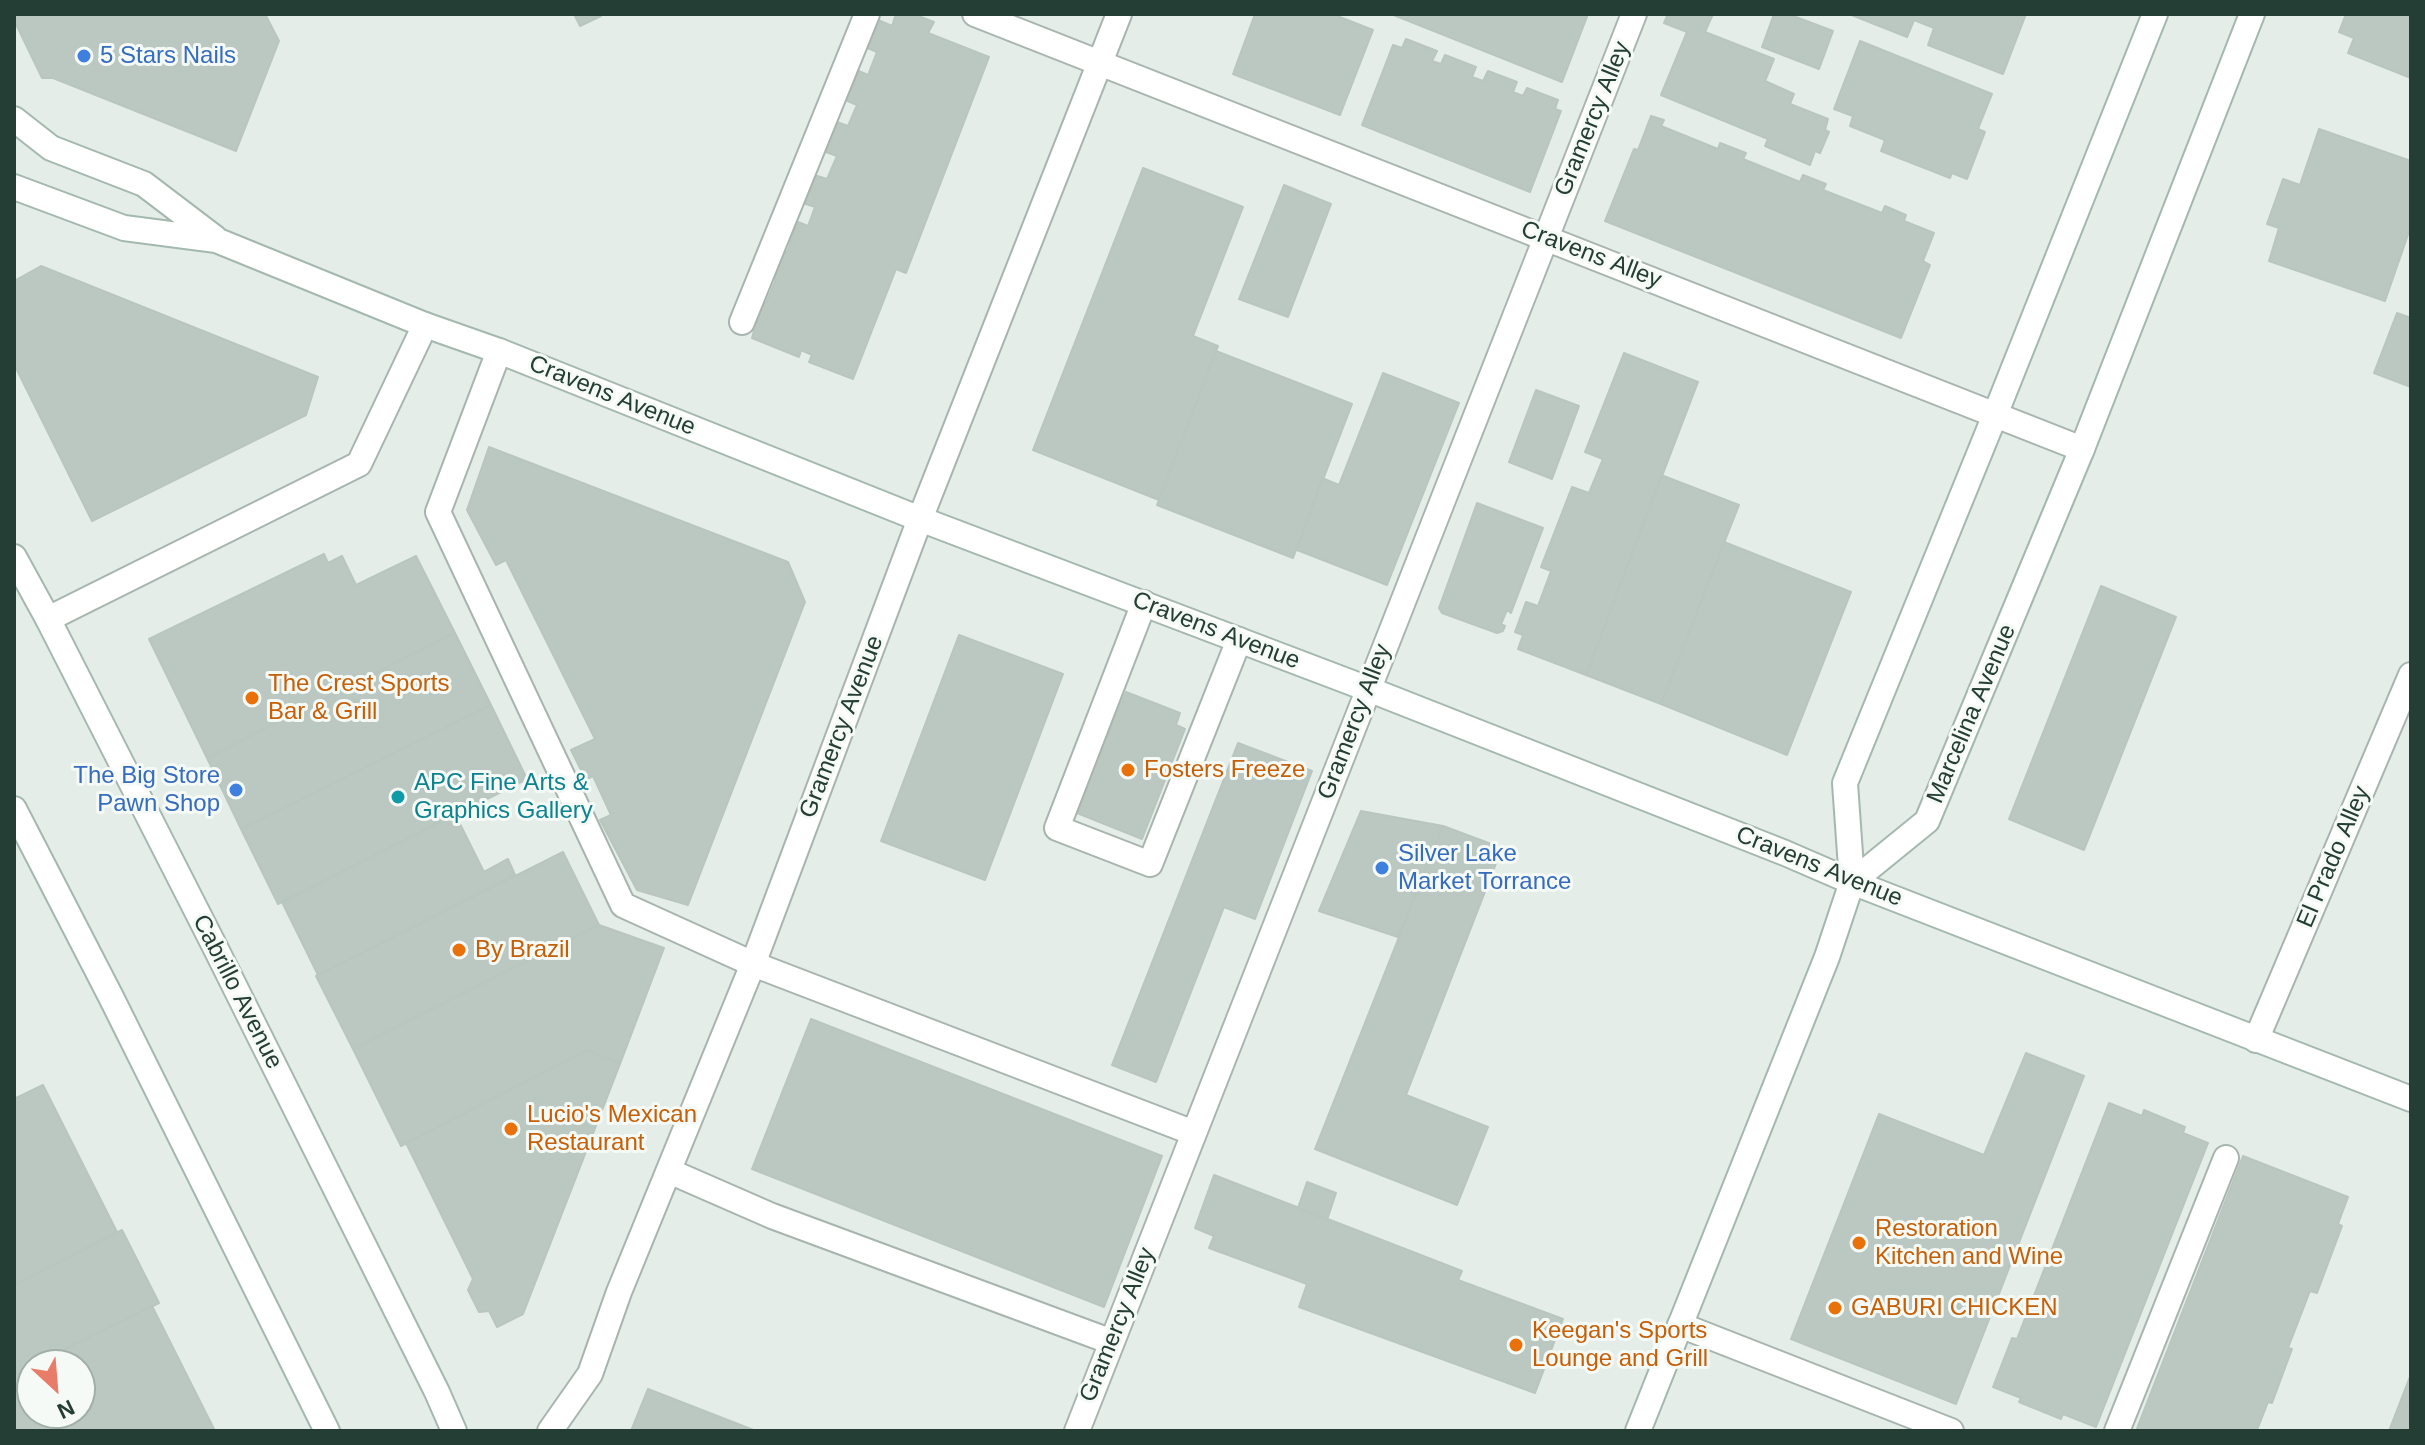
<!DOCTYPE html>
<style>
body{margin:0}
#map{position:relative;width:2425px;height:1445px;overflow:hidden;background:#e5ede9;font-family:Arial,sans-serif}
canvas{display:block}
.frame{position:absolute;inset:0;border:16px solid #253e35;pointer-events:none}
.north{position:absolute;left:16px;top:1349px;width:80px;height:80px;box-sizing:border-box;background:#f5faf7;border:2px solid #a2afa9;border-radius:50%;rotate:154deg;font-size:22px;font-weight:700;line-height:32px;text-align:center;color:#253e35}
.north::after{content:'';display:block;margin:auto;width:28px;height:36px;background:#e77c68;clip-path:polygon(50% 0,100% 100%,50% 72%,0 100%)}
</style>
<div id="map">
<canvas width="2425" height="1445"></canvas>
<div class="frame"></div>
<div class="north">N</div>
</div>
<script>
const ctx = document.querySelector('canvas').getContext('2d');
ctx.lineJoin = 'round';
function paint(path, color) { ctx.fillStyle = color; ctx.fill(path, 'evenodd'); }
function strokePath(path, color, width, dash) { ctx.strokeStyle = color; ctx.lineWidth = width; ctx.lineCap = dash ? 'butt' : 'round'; ctx.setLineDash(dash || []); ctx.stroke(path); }
function label(font, color, halo, rows, align = 'center') {
  ctx.font = font + ' Arial,sans-serif'; ctx.lineWidth = 6; ctx.setLineDash([]); ctx.textBaseline = 'middle'; ctx.strokeStyle = halo; ctx.fillStyle = color; for (const [text, x, y, turn = 0] of rows) {
    ctx.save(); ctx.translate(x, y); ctx.rotate((+turn || 0) * Math.PI / 180); ctx.textAlign = isNaN(turn) ? turn : align; if (halo) ctx.strokeText(text, 0, 0); ctx.fillText(text, 0, 0); ctx.restore();
  }
}
const building = new Path2D(`
 M14 14H265L279 41 236 151 53 78H42L14 20Z
 M574 14H601V16L580 26Z
 M896 14H913L934 22 928 33 989 57 906 273 896 269 853 379 809 362 812 355 801 350 799 357 752 338 754 331 744 327 756 300 766 303 776 279 764 275 775 246 787 252 798 222 808 226 815 207 803 203 814 175 827 179 837 156 823 151 834 121 848 126 857 105 843 99 854 69 868 75 877 52 865 47 876 19 892 26Z
 M1255 14H1332L1373 30 1340 115 1233 74Z
 M1391 14H1588L1562 82Z
 M1668 14H1713L1705 32 1774 59 1765 81 1794 94 1790 104 1828 119 1825 130 1829 132 1820 153 1815 151 1810 165 1765 146 1768 139 1661 95 1687 32 1664 23Z
 M1774 14H1788L1833 31 1819 69 1762 47Z
 M1849 14H2026L2003 74 1928 45 1934 28 1914 20 1907 37Z
 M2346 14H2411V78L2348 53 2354 38 2339 32Z
 M1406 39 1437 51 1432 61 1441 64 1445 55 1476 67 1472 77 1483 81 1488 71 1517 82 1513 92 1523 96 1527 88 1558 100 1555 109 1561 111 1530 192 1362 125 1393 45 1402 48Z
 M1860 41 1992 94 1978 129 1985 132 1967 179 1952 173 1950 178 1881 151 1885 140 1850 126 1853 116 1834 109Z
 M1651 116 1664 120 1661 126 1718 149 1720 143 1746 153 1743 159 1800 182 1803 175 1826 184 1823 190 1882 213 1885 206 1906 215 1904 221 1934 233 1923 261 1930 265 1901 338 1605 221 1634 149 1638 150Z
 M2319 129 2411 161V226L2385 301 2269 261 2279 228 2267 224 2283 179 2300 185Z
 M1143 168 1243 207 1193 336 1218 346 1159 500 1033 450Z
 M1284 185 1331 204 1288 317 1239 299Z
 M41 266 318 377 306 415 92 521 14 364V281Z
 M2397 313 2411 318V387L2374 373Z
 M1216 351 1352 404 1293 558 1157 505Z
 M1624 353 1698 382 1586 675 1518 649 1523 635 1515 632 1526 602 1538 606 1551 571 1541 567 1572 487 1589 493 1603 459 1585 452Z
 M1383 373 1459 403 1387 585 1297 550 1322 478 1339 485Z
 M1536 390 1579 406 1552 479 1509 462Z
 M489 447 788 562 805 602 688 905 637 890 600 820 611 815 593 776 586 780 571 750 595 739 506 560 496 565 467 510Z
 M1661 475 1739 505 1661 704 1586 675Z
 M1477 503 1543 528 1511 613 1507 610 1501 624 1505 626 1503 631 1497 633 1442 613 1439 608Z
 M1724 542 1851 592 1787 755 1661 704Z
 M324 554 328 563 342 556 356 585 416 556 455 633 207 758 149 639Z
 M2101 586 2176 617 2084 850 2009 819Z
 M455 633 491 705 241 829 207 758Z
 M959 635 1063 674 985 880 881 841Z
 M1126 692 1180 713 1176 725 1185 729 1142 839 1072 811 1115 702 1121 704Z
 M491 705 527 779 278 904 241 829Z
 M1238 743 1312 771 1255 919 1224 907 1156 1082 1112 1065Z
 M1361 811 1443 826 1398 937 1319 911Z
 M455 814 484 872 508 859 515 875 318 975 282 902Z
 M1443 826 1502 848 1406 1095 1488 1127 1457 1205 1315 1149Z
 M563 852 599 925 353 1049 316 976Z
 M599 925 664 948 620 1064 588 1050 401 1146 353 1049Z
 M811 1019 1162 1156 1104 1307 752 1169Z
 M588 1050 620 1064 523 1314 497 1327 489 1311 479 1312 468 1290 473 1279 406 1143Z
 M2026 1053 2084 1076 1956 1404 1791 1339 1879 1114 1984 1155Z
 M43 1085 117 1232 14 1285V1099Z
 M2109 1103 2142 1116 2144 1110 2185 1127 2183 1133 2208 1143 2096 1427 2063 1414 2061 1419 2019 1402 2021 1398 1993 1387 2012 1338 2017 1339Z
 M2243 1156 2348 1197 2338 1224 2342 1226 2317 1293 2310 1291 2288 1348 2292 1349 2272 1403 2268 1402 2257 1430 2259 1431H2136Z
 M1214 1175 1462 1271 1458 1280 1563 1319 1535 1393 1299 1307 1307 1284 1209 1248 1214 1236 1195 1228Z
 M1307 1182 1336 1193 1327 1220 1298 1208Z
 M122 1230 159 1303 14 1374V1285Z
 M152 1306 215 1431H14V1374ZM32 1365H80V1413H32Z
 M2411 1374V1431H2389Z
 M648 1389 756 1431H631Z`);
const lane = new Path2D(`
 M975 14 2082 449
 M742 322 867 14
 M499 351 438 512 623 905 753 964 1194 1133
 M1144 603 1057 828 1150 864 1239 640
 M48 619 359 464 425 325
 M2256 1040 2411 675
 M669 1171 772 1216 1112 1342
 M1680 1325 1951 1431
 M1077 1431 1634 14
 M2117 1431 2226 1158`);
const street = new Path2D(`
 M550 1431 590 1374 619 1292 753 964 920 519 1119 14`);
const secondary = new Path2D(`
 M14 119 51 148 144 184 215 238
 M14 187 124 228 216 240 425 325 499 351 920 519 1368 689 1785 853 1852 882 2411 1099
 M14 557 48 619 214 945 437 1392 454 1431
 M14 809 111 997 327 1431
 M1852 882 1845 783 1995 415 2155 14
 M1638 1431 1827 957 1852 882 1927 821 2082 449 2252 14`);
const markers = [
 [84,56,8,"#3f7fe0"],
 [252,698,8,"#e8710a"],
 [1128,770,8,"#e8710a"],
 [236,790,8,"#3f7fe0"],
 [398,797,8,"#0f9aa8"],
 [1382,868,8,"#3f7fe0"],
 [459,950,8,"#e8710a"],
 [511,1129,8,"#e8710a"],
 [1859,1243,8,"#e8710a"],
 [1835,1308,8,"#e8710a"],
 [1516,1345,8,"#e8710a"]
];
const shopNames = [
 ["5 Stars Nails",100,56],
 ["The Big Store",220,776,"right"],
 ["Pawn Shop",220,804,"right"],
 ["Silver Lake",1398,854],
 ["Market Torrance",1398,882]
];
const streetNames = [
 ["Gramercy Alley",1593,119,-68],
 ["Cravens Alley",1591,255,21],
 ["Cravens Avenue",612,396,22],
 ["Cravens Avenue",1216,631,21],
 ["Marcelina Avenue",1972,714,-67],
 ["Gramercy Alley",1355,722,-69],
 ["Gramercy Avenue",842,727,-69],
 ["El Prado Alley",2334,857,-67],
 ["Cravens Avenue",1819,867,22],
 ["Cabrillo Avenue",237,992,63],
 ["Gramercy Alley",1118,1325,-68]
];
const foodNames = [
 ["The Crest Sports",268,684],
 ["Bar & Grill",268,712],
 ["Fosters Freeze",1144,770],
 ["By Brazil",475,950],
 ["Lucio's Mexican",527,1115],
 ["Restaurant",527,1143],
 ["Restoration",1875,1229],
 ["Kitchen and Wine",1875,1257],
 ["GABURI CHICKEN",1851,1308],
 ["Keegan's Sports",1532,1331],
 ["Lounge and Grill",1532,1359]
];
const cultureNames = [
 ["APC Fine Arts &",414,783],
 ["Graphics Gallery",414,811]
];
paint(building, '#bac8c1');
strokePath(building, '#b8c6bf', 2);
strokePath(lane, '#a8b5af', 28);
strokePath(street, '#a8b5af', 28);
strokePath(secondary, '#a4b8af', 28);
strokePath(lane, '#fff', 24);
strokePath(street, '#fff', 24);
strokePath(secondary, '#fff', 24);
for (const [x, y, r, color] of markers) { const dot = new Path2D(); dot.arc(x, y, r, 0, 2 * Math.PI); ctx.fillStyle = color; ctx.fill(dot); strokePath(dot, '#f5faf7', 3); }
label('24px', '#366cbe', '#f5faf7', shopNames, 'left');
label('24px', '#253e35', '#f5faf7', streetNames);
label('24px', '#c56008', '#f5faf7', foodNames, 'left');
label('24px', '#0d838f', '#f5faf7', cultureNames, 'left');
</script>
